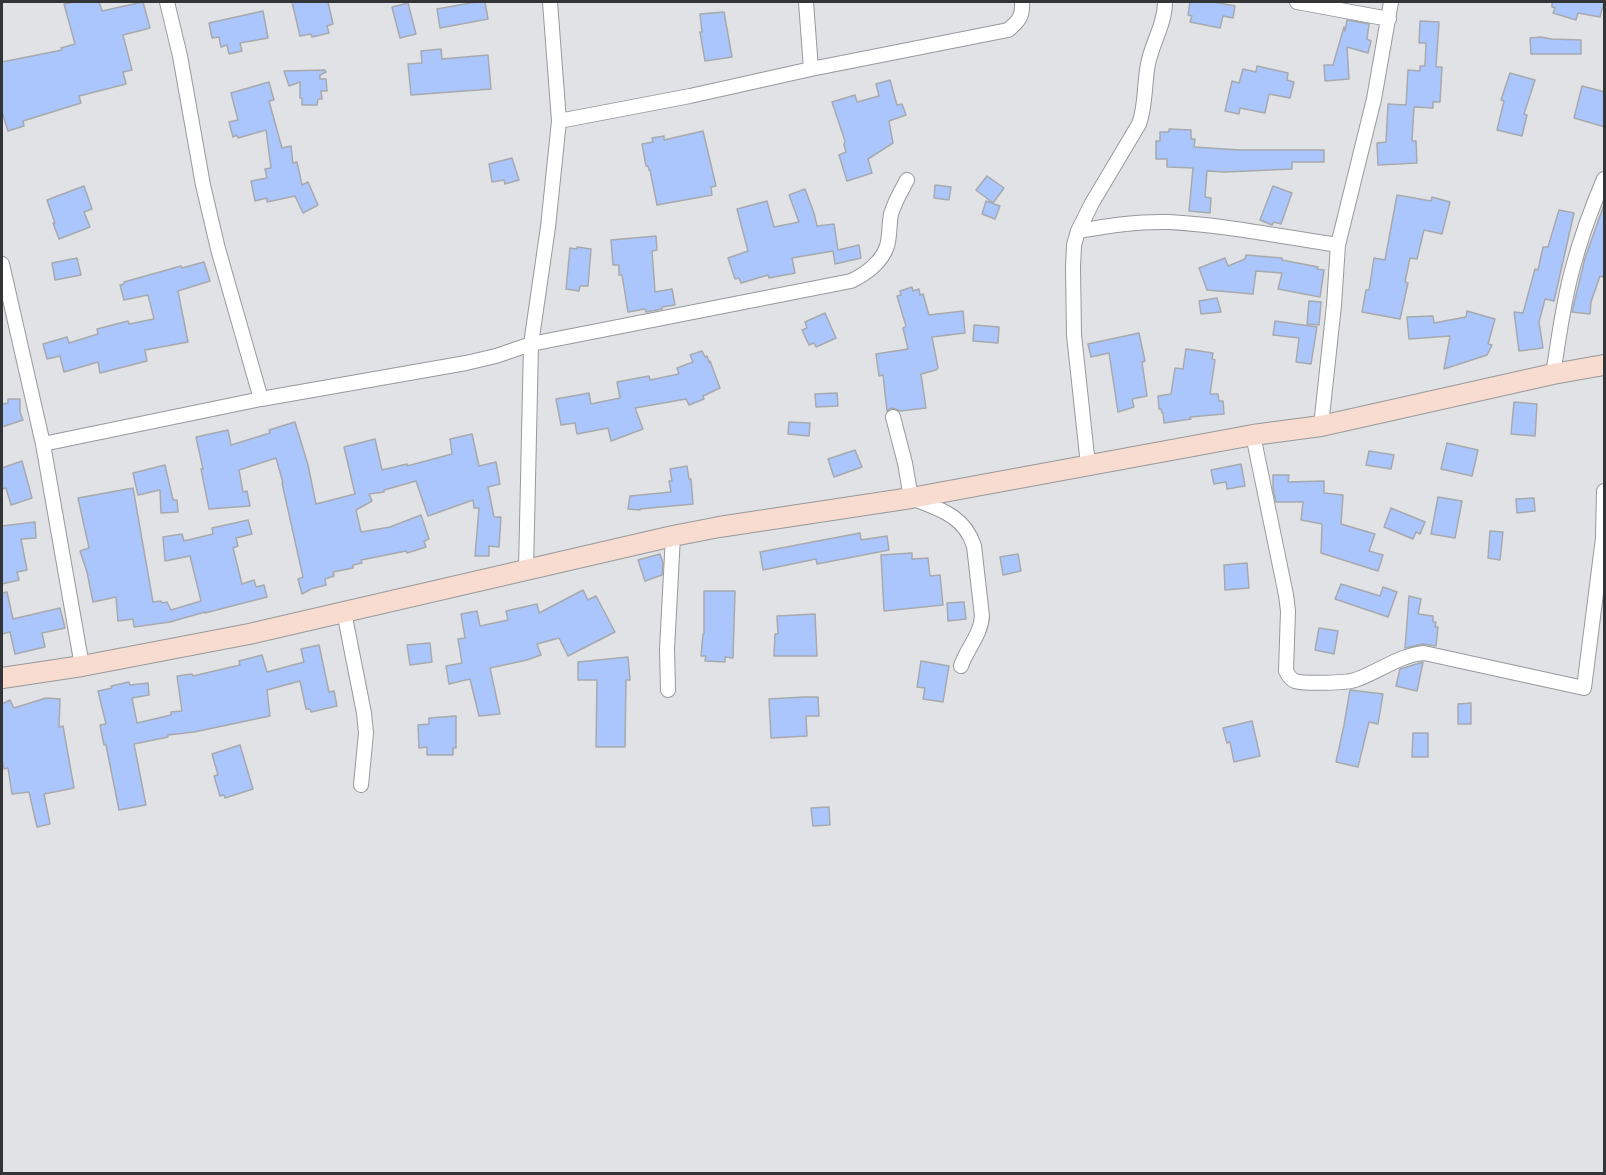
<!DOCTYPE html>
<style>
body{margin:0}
#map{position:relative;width:1606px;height:1175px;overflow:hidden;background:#e0e2e6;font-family:"Roboto Condensed",sans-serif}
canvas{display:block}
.frame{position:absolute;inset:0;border:3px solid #333436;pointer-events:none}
</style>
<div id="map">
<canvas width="1606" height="1175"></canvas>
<div class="frame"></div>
</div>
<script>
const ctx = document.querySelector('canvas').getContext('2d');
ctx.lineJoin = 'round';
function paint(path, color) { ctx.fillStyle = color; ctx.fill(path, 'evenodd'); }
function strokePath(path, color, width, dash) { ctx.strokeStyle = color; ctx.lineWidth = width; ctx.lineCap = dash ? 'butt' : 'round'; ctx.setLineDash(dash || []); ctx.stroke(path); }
const building = new Path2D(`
 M74 2H99L102 11 143 2 150 28 123 35 132 70 123 72 126 84 79 96 81 103 23 121 24 126 8 131 2 112V62L62 50 61 48 75 44 64 4Z
 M292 2H328L333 24 327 26 329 33 312 37 311 34 300 36Z
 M476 2H485L488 19 440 28 437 9Z
 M1190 2H1214L1235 6 1233 18 1223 16 1220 28 1190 22 1192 16 1188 15Z
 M1552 2H1604L1600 17 1578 13 1576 20 1553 13 1555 8 1552 7Z
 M408 3 416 34 400 38 392 7Z
 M263 11 268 38 240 43 242 51 229 54 227 45 221 47 219 37 212 38 209 23Z
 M724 12 732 57 705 61 700 32H702L700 14Z
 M1347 20 1369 24 1367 39 1371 41 1368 53 1347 47 1349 79 1325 81 1324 65H1333L1344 27 1345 31Z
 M1420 21 1439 22 1436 67H1442L1440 102H1433V108L1414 107 1412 141H1416L1417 163 1378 165 1377 143 1386 142 1388 104 1406 105 1408 70 1420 71V66H1425L1426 43H1419Z
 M1541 37 1551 39 1581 40V54H1531L1530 38Z
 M441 49 442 59 488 55 491 89 411 95 408 64 422 63 421 51Z
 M1257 66 1288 73 1287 80 1294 82 1290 98 1269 94 1265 113 1240 108 1239 114 1225 111 1232 81 1239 83 1243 69 1256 72Z
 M325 70 326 72 320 75V79H326L327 91H321L322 99H318L317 105H302V98H300V82L289 86 284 71Z
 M1510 73 1535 80 1524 114 1527 115 1522 136 1497 130 1504 101 1501 100Z
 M890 80 897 105 902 104 906 115 889 121 893 143 868 159 872 173 847 181 839 155 846 152 844 145 845 141 832 102 855 95 857 102 879 96 876 84Z
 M269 82 274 100 269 101 282 148 291 146 293 163 297 162 302 185 308 182 318 205 303 213 295 196 267 202V198L255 201 251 181 267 178 265 169 271 168 266 130 238 138 237 135 233 137 229 122 238 120 231 93Z
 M1582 86 1605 92V127L1574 118Z
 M1169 129 1191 130V139H1195L1194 147 1240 150H1324V162H1292V169L1225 172 1207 171 1205 197 1211 198 1210 213 1189 211 1193 168 1167 167V159H1156V141H1160V132H1169Z
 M703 131 716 186 711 187 712 195 657 205 650 170H649L648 166H646L642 144 653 142 652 138 664 136V140Z
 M512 158 519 180 505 184 504 180 492 182 489 164Z
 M987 176 1004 188 993 203 976 190Z
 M935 185 951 187 949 200 934 198Z
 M84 186 92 209 84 212 90 227 59 239 53 223H55L47 200Z
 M1273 186 1292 193 1281 224 1274 222 1272 225 1260 220Z
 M805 189 814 213 817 226 834 224 838 250 859 245 861 258 835 264 833 251 792 258 795 273 769 278 768 275 741 283 739 278 735 279 728 258 748 251 737 209 767 201 774 227 799 222 789 195Z
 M1397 195 1431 201 1432 197 1450 202 1442 234 1424 230 1417 259 1410 258 1405 282 1408 283 1400 319 1362 312 1366 290H1369L1374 258 1385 260Z
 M986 201 1000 206 995 219 982 214Z
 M1605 202V271L1603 277 1600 276 1591 302 1590 314 1572 312 1585 258Z
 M1559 210 1574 213 1554 301 1545 299 1539 322 1543 348 1519 351 1514 312 1523 313 1535 269 1538 270 1543 247H1548Z
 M656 236 657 250 652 251 655 292 672 289 675 305 662 307V309L646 312 645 309 628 312 622 275H619V265H613L611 240Z
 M577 247 591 249 588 286H580L579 291 566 289 570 248 577 249Z
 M1246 255 1282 258V260L1318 267 1317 269 1324 270 1320 297 1278 289 1282 273 1256 271 1253 294 1207 290 1199 268 1225 258 1228 266 1245 259Z
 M77 258 81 275 55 280 52 263Z
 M204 262 210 281 178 291 188 342 145 350 147 361 100 373 98 362 64 372 60 356 47 359 43 344 67 337 69 343 98 334 97 329 128 321 129 324 154 319 148 295 124 300 120 285 124 284V282L181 266 182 268Z
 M912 287 913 291 919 289 920 295 923 294 929 315 963 311 965 333 932 337 938 368 936 370 921 374 926 408 900 411 896 409 891 408 887 411 883 375 879 376 876 354 908 349 903 328 906 326 897 296 901 295 900 291Z
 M1217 298 1221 312 1201 314 1199 301Z
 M1309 301 1321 302 1319 325 1307 324Z
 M1467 311 1495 319 1488 344 1492 345 1487 355 1444 369 1450 336 1409 339 1407 317 1433 316 1434 323 1466 317Z
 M825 313 836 338 816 347 814 343 809 345 802 330 807 328 805 322Z
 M1275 321 1317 327 1311 364 1296 362 1299 338 1273 335Z
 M974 325 999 327 998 343 973 341Z
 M1139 333 1145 361 1142 362 1147 396 1132 399 1134 407 1118 412 1109 353 1091 357 1088 344Z
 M1186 349 1213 353 1212 359 1215 360 1210 394H1218L1219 401H1223L1224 414 1190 417 1191 419 1164 423 1163 413H1162L1161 409H1159L1158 396 1171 394 1175 368 1183 369Z
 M702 351 705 357 707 356 709 362 710 361 720 388 703 396 704 399 689 405 686 399 635 408 643 429 611 441 608 428 577 434 575 423 561 425 556 399 589 393 591 404 620 398 617 382 649 376 650 380 679 374 677 368 693 362 690 355Z
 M837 393 838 406 816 407 815 394Z
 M8 399H20V412L23 420 2 427V404L8 403Z
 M1514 402 1537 404 1535 436 1511 434Z
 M295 422 308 465 316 504 355 494 344 447 375 439 382 470 407 464V466L452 454 450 439 472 434 479 466 496 462 500 484 488 487 494 517H501L499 547 489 546V556H475L479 508H474L473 500 428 516 416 481 384 490V492L369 494 372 501 356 510 361 532 390 527 421 515 429 539 424 541 426 547 407 553 406 551 361 560 362 563 353 565V568L333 572 334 576 325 579 326 585 311 589 302 594 298 579 303 577 282 483H283L276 458 239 470 243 492 247 491 250 506 209 509 201 469H203L196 437 228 430 231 445 270 433 269 430Z
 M789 422 810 423 809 436 788 434Z
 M1447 443 1478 450 1472 476 1441 469Z
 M855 450 862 467 834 477 828 459Z
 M1369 451 1394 455 1391 469 1366 465Z
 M22 461 32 498 11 505 6 488 2 489V468Z
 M1241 464 1245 486 1227 489 1226 482 1214 484 1211 470Z
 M165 465 173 500H177L178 512 161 513 160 490 138 495 133 473Z
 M687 466 689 479H691L693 504 640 509V510L628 509 630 496 671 492 669 481H672L670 469Z
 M1273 475H1289L1288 482 1324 481V493L1343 495 1341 524 1375 534 1369 551 1383 555 1378 571 1321 553 1322 524 1301 520 1303 502H1276L1273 488Z
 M133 488 153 602 161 601 162 603 167 602 171 610 201 601 190 556 165 561 163 537 182 534 184 541 213 534 212 528 248 520 252 534 236 538 238 546 233 548 242 584 254 580 256 587 264 585 267 597 205 613V612L170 622 134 627 133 619 118 621 116 597 93 602 87 572 80 551 89 548 78 498Z
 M1438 497 1462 501 1455 538 1431 534Z
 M1534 498 1535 511 1517 513 1516 499Z
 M1391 508 1425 522 1420 534 1416 532 1413 539 1384 527Z
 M35 522 36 538 21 539 27 570 17 572 19 580 2 584V526Z
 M1490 531 1503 532 1500 560 1488 558Z
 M860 533 861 540 887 536 889 550 817 564 816 559 763 570 760 552Z
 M912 553V559L928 558 930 576 940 575 943 605 884 611 881 555Z
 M660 554 663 563 662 575 645 581 638 560Z
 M1018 554 1021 571 1003 575 1000 557Z
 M1247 563 1249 588 1225 590 1224 565Z
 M1341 584 1380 596 1383 587 1397 592 1388 617 1335 599Z
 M583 590 588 600 596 596 615 632 568 656 559 638 537 644 541 655 527 660 490 668 500 714 479 716 470 679 449 684 446 666 462 663 458 639 465 638 461 614 477 611 480 626 508 620 506 611 537 604 539 613Z
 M704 591H735L733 658 725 657V662L705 661 706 656H701L703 634H704Z
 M7 592 13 619 60 608 65 628 42 633 45 647 15 654 10 632 2 634V593Z
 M1409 596 1421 599 1418 614 1433 616V622H1436L1435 627H1438L1436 646 1423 644 1405 648Z
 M964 602 966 619 948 621 947 603Z
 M815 614 817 656H774L775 634H778L777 616Z
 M1319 628 1338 631 1334 654 1315 650Z
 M430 643 432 662 410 665 407 645Z
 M319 645 329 692 334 691 337 706 311 712 310 709H306L300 681 267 690 270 716 194 732 168 735V737L134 744 146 805 119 810 106 745H104L100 725 106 724 98 691 112 688 111 686 129 682 130 685 148 683 149 695 132 698 137 723 171 715V712L182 711 177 676 192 674 193 676 240 665 239 661 262 655 267 672 304 662 301 649Z
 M628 657 630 680H626L625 747H596L597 680H578V662Z
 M921 661 949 666 943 702 923 699 925 688 917 687Z
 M1423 662 1417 691 1396 686 1400 669Z
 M1350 690 1383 694 1378 724 1369 722 1358 767 1336 762 1344 725Z
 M804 697H818L819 716H806L807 736 771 738 769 699Z
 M46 698 60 699 59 727 63 726 74 788 44 794 50 824 37 827 29 792 12 794 8 768 4 769 2 759V704L10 700 14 708Z
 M1471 703V724H1458V704Z
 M456 716V748H453V755H427V747L419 748 418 725 429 724V718Z
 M1252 721 1260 756 1234 762 1230 742 1227 743 1223 728Z
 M1413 733H1428V757H1412Z
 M240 745 253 789 225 798 224 795 220 796 214 776 218 775 212 754Z
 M829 807 830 825 813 826 811 808Z`);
const street = new Path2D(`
 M167 2 180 56 203 185 218 249 261 399
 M806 2 811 69
 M1297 2 1389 19
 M559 121 690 96 811 69 1008 30C1019 21 1023 16 1022 2
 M1078 231C1108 226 1138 221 1169 222 1226 225 1282 237 1338 245
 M2 264 43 444 82 666
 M1553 374C1559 338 1563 302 1573 267 1581 237 1592 207 1604 179
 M893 417 905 463 911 498C939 509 964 515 974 546L982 616C981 635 967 648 961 666
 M1321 426 1334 305 1338 245 1374 99 1391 2
 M1253 435 1286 595 1288 611 1286 671C1288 675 1290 679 1295 681 1303 684 1346 683 1355 680 1379 672 1399 655 1424 653L1584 688 1603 538 1604 491
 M43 444 261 399 466 363 496 356 531 344 851 281C866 274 882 262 887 246 890 236 889 224 891 214 895 201 901 191 907 180
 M1088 465 1074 335 1073 267 1074 245 1078 231 1092 203 1139 124C1146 106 1144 84 1148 64 1152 43 1165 24 1165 2
 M526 570 531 344 548 227 559 121 550 2
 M344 612 364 713 366 733 361 785
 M668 690 667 649 673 536`);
const secondary = new Path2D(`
 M2 678 82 666 249 634 673 536 719 527 911 498 1253 435 1321 426 1553 374 1604 365`);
paint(building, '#abc6fc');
strokePath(building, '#a7a9ad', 1.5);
strokePath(street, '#97999c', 16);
strokePath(secondary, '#97999c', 22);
strokePath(street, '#fff', 14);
strokePath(secondary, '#f8dcd0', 20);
</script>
